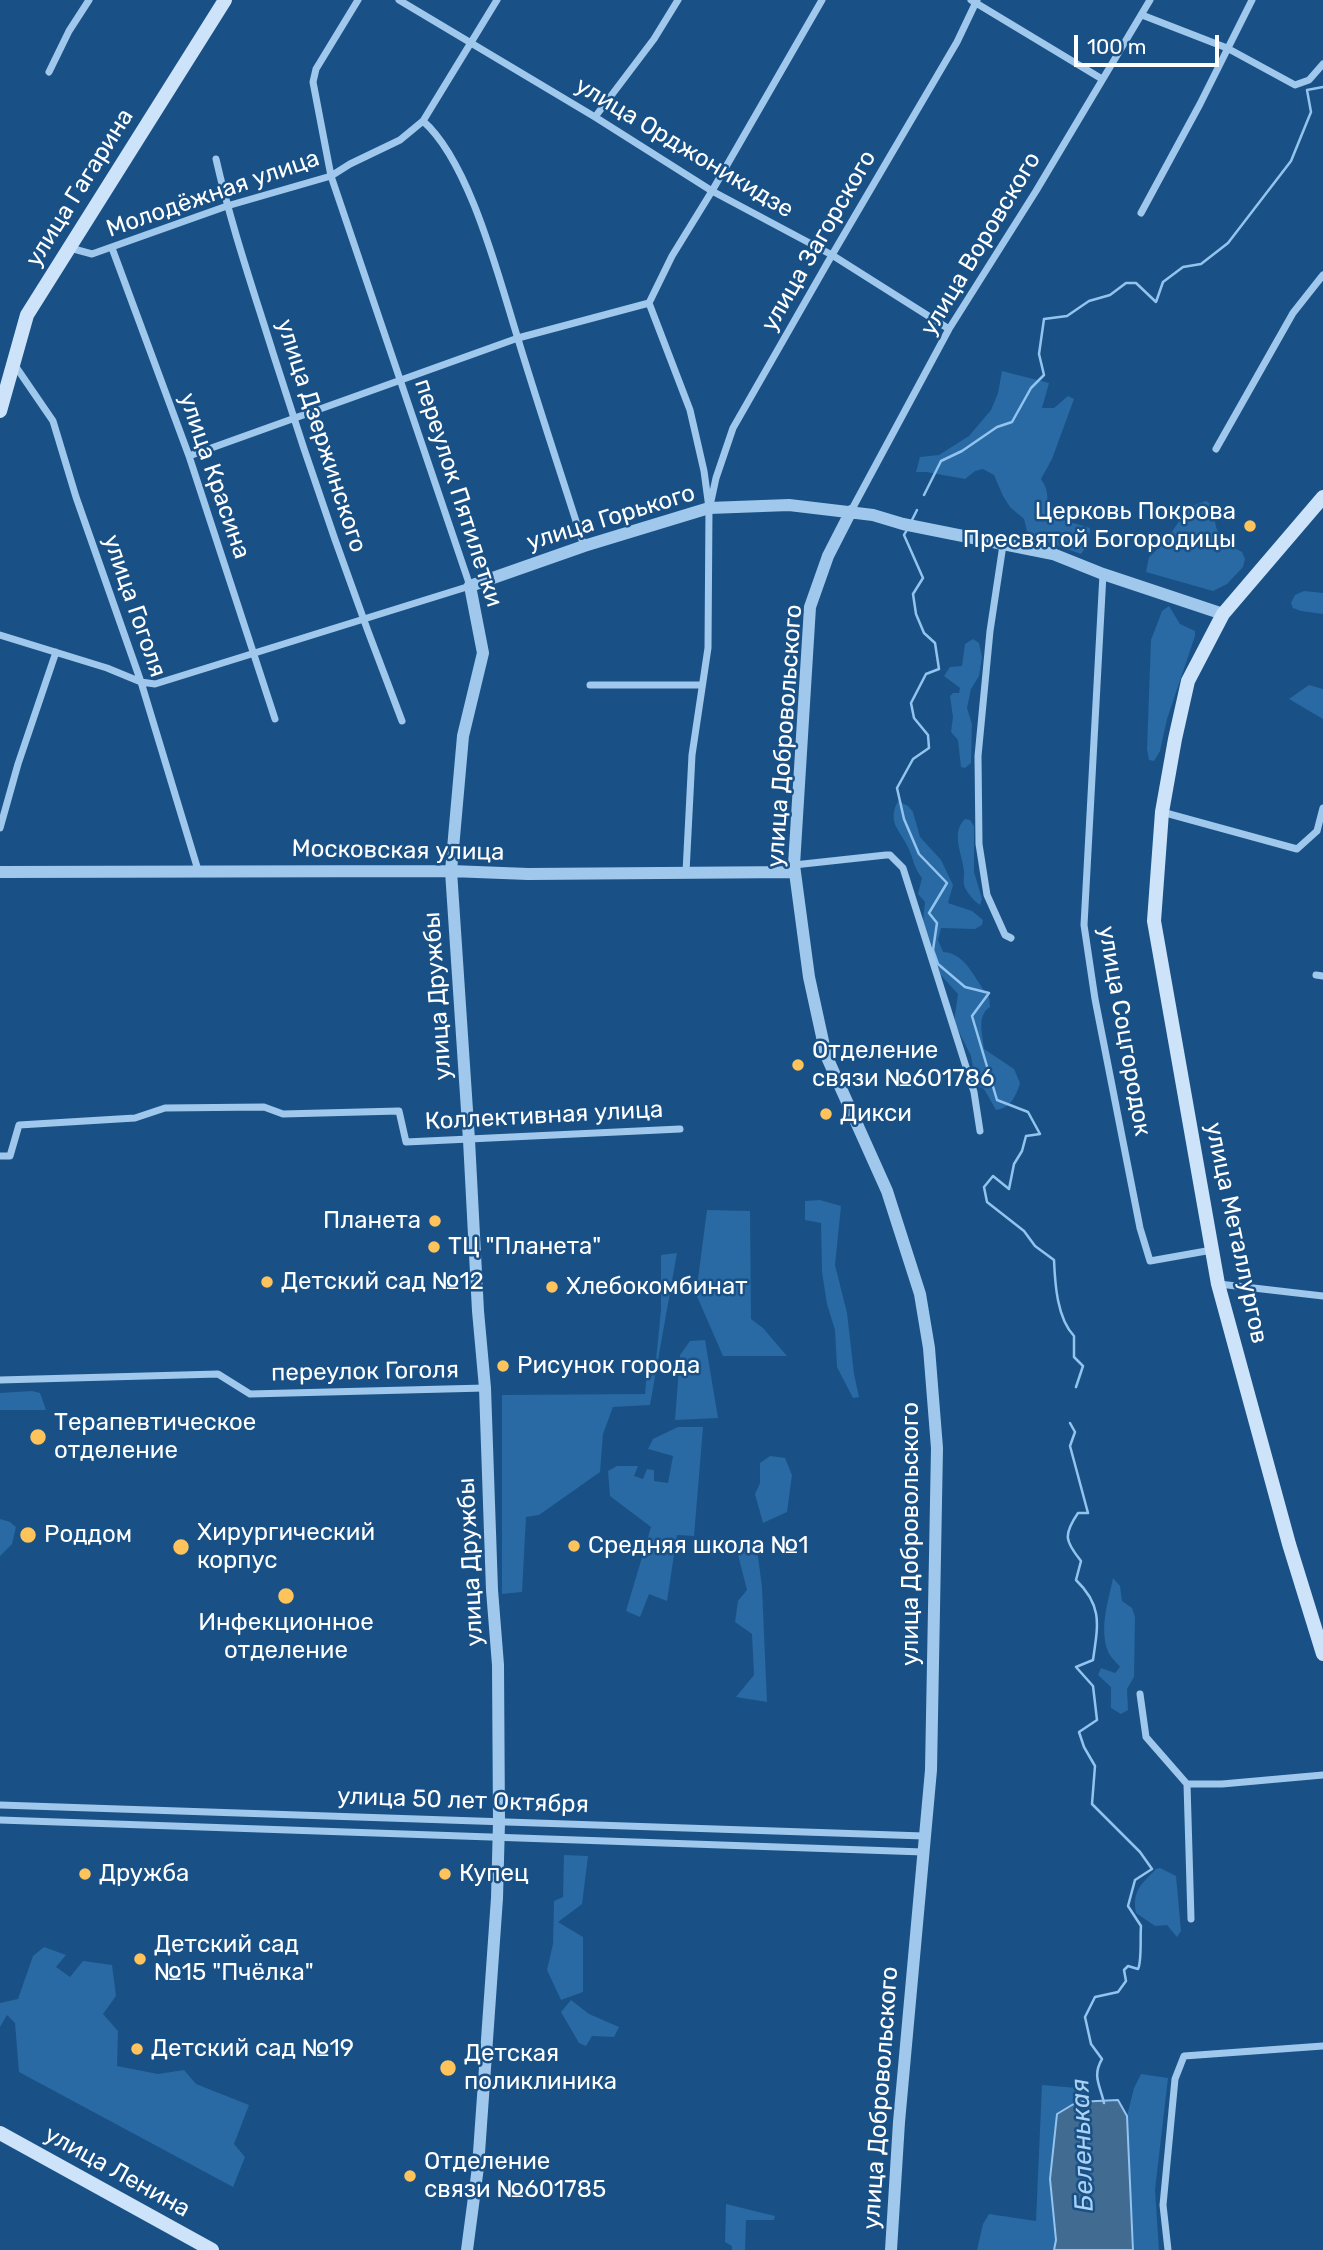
<!DOCTYPE html>
<meta charset="utf-8">
<style>
body{margin:0}
#map{position:relative;width:1323px;height:2250px;overflow:hidden;background:#195186;font-family:Rubik,sans-serif}
canvas{display:block}
.scale{position:absolute;left:1074px;top:35px;width:145px;height:32px;box-sizing:border-box;border:4px solid #fff;border-top:0;padding-left:9px;font-size:21px;line-height:24px;white-space:nowrap;color:#fff;-webkit-text-stroke:5px #195186;paint-order:stroke}
</style>
<div id="map">
<canvas width="1323" height="2250"></canvas>
<div class="scale">100 m</div>
</div>
<script>
const ctx = document.querySelector('canvas').getContext('2d');
ctx.lineJoin = 'round';
function paint(path, color) { ctx.fillStyle = color; ctx.fill(path, 'evenodd'); }
function strokePath(path, color, width, dash) { ctx.strokeStyle = color; ctx.lineWidth = width; ctx.lineCap = dash ? 'butt' : 'round'; ctx.setLineDash(dash || []); ctx.stroke(path); }
function label(font, color, halo, rows, align = 'center') {
  ctx.font = font + ' Rubik,sans-serif'; ctx.lineWidth = 5; ctx.setLineDash([]); ctx.textBaseline = 'middle'; ctx.strokeStyle = halo; ctx.fillStyle = color; for (const [text, x, y, turn = 0] of rows) {
    ctx.save(); ctx.translate(x, y); ctx.rotate((+turn || 0) * Math.PI / 180); ctx.textAlign = isNaN(turn) ? turn : align; if (halo) ctx.strokeText(text, 0, 0); ctx.fillText(text, 0, 0); ctx.restore();
  }
}
const green = new Path2D(`
 M1002 371 1049 383 1042 408H1054L1068 396 1074 399 1052 459 1041 479C1052 495 1044 500 1050 516L1090 528 1089 543 1081 554 1033 537 1027 531 1024 519 1010 507 1003 496 994 475 983 469 975 471 965 479 926 472H916L920 457 939 455 969 436 991 410 998 393Z
 M1206 501 1212 505C1217 534 1216 538 1242 552L1245 559 1243 567 1227 584 1213 591 1146 572 1149 557 1165 542 1182 517 1192 506Z
 M1304 591 1323 593V614L1301 611 1293 608 1291 603 1295 595Z
 M1169 606 1180 624 1195 631V636L1167 719 1160 751 1154 761 1149 760 1147 749 1151 640 1162 611Z
 M973 639 979 643 982 657 979 676 971 689 967 708 972 724 971 763 965 768 961 767 958 740 951 732 953 717 950 696 953 693H959L960 688 944 676 950 667 962 666 965 644Z
 M1309 685 1323 689V719L1289 699Z
 M898 801 908 806 913 812 920 837 941 860 953 885 948 903 972 911 983 920 982 925 975 929 941 928 938 940 943 952C967 953 975 981 989 997L990 1007C976 1016 983 1035 984 1049L1014 1069 1020 1083C1016 1096 1011 1108 996 1110L984 1089 976 1085 971 1056 954 1022 958 994 938 972 923 921 925 902 918 894 922 878C914 868 913 858 908 847 899 829 887 822 898 801Z
 M965 819 970 820 974 826V872L982 899 980 905C974 901 969 895 965 888 963 883 964 878 964 872 963 855 950 833 965 819Z
 M820 1200 841 1206 835 1265 847 1313 854 1374 859 1397 853 1398 837 1367 835 1330 827 1304 822 1272 821 1223 805 1220V1201Z
 M707 1210 750 1211 751 1319 763 1328 787 1356H723L696 1294Z
 M677 1253 650 1405 613 1407 603 1434 600 1472 539 1515 526 1517 522 1592 502 1594V1395L645 1394 648 1360H656L661 1310V1255Z
 M705 1340 718 1418 675 1420 680 1355 690 1341Z
 M32 1391 40 1393 46 1410H0V1393Z
 M678 1427H703L694 1536 677 1535 667 1601 649 1594 640 1617 626 1611 651 1527 610 1496 608 1471 617 1466H638L634 1476 643 1479 647 1469 654 1470V1481L668 1483 673 1456 648 1449 653 1439Z
 M770 1456 785 1458 792 1475 787 1512 763 1523 755 1494 760 1483V1463Z
 M0 1519 10 1522 16 1527 12 1544 0 1556Z
 M756 1541 762 1587 767 1702 736 1697 754 1675 752 1634 735 1622 738 1601 747 1590 737 1551Z
 M1113 1578 1120 1586 1122 1601 1132 1608 1135 1617 1134 1677 1127 1689 1128 1710 1121 1714 1111 1708V1687L1098 1675 1101 1668 1115 1673 1120 1667C1116 1662 1109 1656 1107 1649 1100 1625 1108 1603 1113 1578Z
 M564 1855 588 1856 582 1904 558 1922 583 1937V1992L561 2000 547 1970 553 1944 554 1901 563 1897Z
 M1160 1868 1176 1876 1181 1931 1177 1937 1167 1925 1155 1926 1136 1913C1132 1890 1141 1885 1156 1869Z
 M44 1947 66 1955 56 1967 70 1977 83 1961 112 1965 116 1996 103 2014 118 2031 117 2066 158 2074 184 2070 196 2084 249 2105 234 2144 245 2157 233 2187 19 2072 15 2023 7 2015 0 2027V2003L18 1999 33 1956Z
 M571 2000 589 2014 619 2027 614 2037 592 2036 586 2046 579 2043 561 2012Z
 M1141 2074 1168 2078 1155 2190 1159 2250H1134L1127 2116 1134 2088Z
 M1042 2085 1089 2089V2102H1077L1054 2250H977L983 2224 989 2214 1036 2221Z
 M726 2204 775 2216 774 2220H746L745 2250H732V2246L725 2242Z`);
const water = new Path2D(`
 M1118 2100 1127 2116 1133 2250H1054L1056 2240 1050 2179 1057 2114 1077 2102Z`);
const stream = new Path2D(`
 M924 495 941 461 962 451 997 427 1012 422 1031 388 1044 375 1039 354 1044 319 1067 316 1089 301 1110 295 1126 283H1136L1156 302 1163 282 1183 267 1201 264 1228 243 1291 161 1311 112 1307 90 1323 87
 M911 522 917 510
 M908 528 904 535 923 578 913 594 916 614 924 633 935 643 939 669 926 674 911 703 914 718 928 735 929 748 913 759 897 788 904 819 919 854 947 883 929 913 937 923 933 950 938 964 965 987 989 993 972 1016 997 1100 1028 1112 1040 1134 1026 1136 1022 1151 1014 1164 1009 1189 993 1176 984 1187 987 1202 1024 1231 1035 1246 1054 1260C1055 1284 1057 1318 1074 1336V1357L1083 1366 1076 1387
 M1070 1423 1075 1432 1070 1446 1088 1513H1078C1063 1535 1065 1541 1081 1561L1076 1580C1103 1606 1098 1625 1093 1660L1076 1667 1093 1686 1097 1720 1079 1732 1084 1747 1095 1766 1092 1804 1140 1852 1152 1869 1135 1880 1128 1906 1141 1926C1140 1938 1142 1961 1138 1969L1128 1966 1124 1970 1126 1981 1118 1992 1095 1997 1085 2017 1091 2044 1102 2059C1092 2076 1100 2085 1104 2103`);
const minor = new Path2D(`
 M399 0 595 117 712 191 832 255 949 329
 M971 0 1102 79
 M1142 15 1227 48 1295 85 1309 80 1323 64
 M49 72 69 31 89 0
 M595 117 654 39 678 0
 M423 121C470 162 499 279 518 339 539 408 562 477 584 546
 M216 159C231 225 253 289 273 353 312 477 355 600 402 721
 M1141 213 1200 104 1252 0
 M70 248 92 254 227 206 331 176 350 164 400 140 423 121 497 0
 M112 248 189 456 275 719
 M14 364 53 421 76 497 141 682 198 870
 M1216 449 1293 313 1323 275
 M189 456 518 338 649 303
 M711 501 716 478 733 428 832 255 957 42 977 0
 M851 511 949 329 1036 191 1150 0
 M1003 545 990 631 978 756 979 844 987 895 1005 935 1011 938
 M1103 574 1084 925 1095 999 1140 1228 1150 1261 1212 1250
 M0 635 107 668 141 682 155 684 470 586 331 176 313 82 316 69 358 0
 M590 685H702
 M1162 812 1297 849 1317 831 1323 808
 M0 828 18 764 56 652
 M794 865 886 855H890L903 868 974 1092 980 1131
 M686 872 692 755 708 648 709 508 704 471 690 410 649 303 672 256 712 191 822 0
 M1316 975 1323 976
 M0 1156H10L19 1125 135 1118 165 1108 264 1107 283 1114 399 1111 406 1142 680 1129
 M1219 1284 1323 1296
 M0 1380 218 1374 250 1394 485 1388
 M1140 1694 1146 1737 1187 1784 1191 1919
 M1187 1784H1222L1323 1775
 M0 1805 924 1836
 M0 1820 923 1852
 M1168 2250 1163 2205 1175 2079 1184 2056 1323 2046`);
const tertiary = new Path2D(`
 M851 511 828 556 810 607 794 865 809 977 826 1055 887 1191 920 1294 929 1348 937 1448 931 1770 899 2122 891 2250
 M0 872 451 871 528 874 795 872
 M467 2250 478 2167 497 1898 499 1822 498 1665 492 1590 485 1388 478 1311 469 1140 451 871 463 736 483 653 470 586 584 546 709 508 789 505 873 515 903 524 1053 554 1103 574 1223 614`);
const secondary = new Path2D(`
 M0 411 27 315 225 0
 M1323 497 1223 614 1188 681 1175 739 1162 812 1154 921 1218 1284 1289 1544 1323 1654
 M0 2133 212 2250`);
const markers = [
 [1250,526,7,"#ffc35b"],
 [798,1065,7,"#ffc35b"],
 [826,1114,7,"#ffc35b"],
 [435,1221,7,"#ffc35b"],
 [434,1247,7,"#ffc35b"],
 [267,1282,7,"#ffc35b"],
 [552,1287,7,"#ffc35b"],
 [503,1366,7,"#ffc35b"],
 [38,1437,9,"#ffc35b"],
 [28,1535,9,"#ffc35b"],
 [574,1546,7,"#ffc35b"],
 [181,1547,9,"#ffc35b"],
 [286,1596,9,"#ffc35b"],
 [85,1874,7,"#ffc35b"],
 [445,1874,7,"#ffc35b"],
 [140,1959,7,"#ffc35b"],
 [137,2049,7,"#ffc35b"],
 [448,2068,9,"#ffc35b"],
 [410,2176,7,"#ffc35b"]
];
const streetNames = [
 ["улица Орджоникидзе",684,148,31],
 ["улица Гагарина",80,188,-58],
 ["Молодёжная улица",213,194,-19],
 ["улица Загорского",819,241,-60],
 ["улица Воровского",981,244,-59],
 ["улица Дзержинского",321,436,72],
 ["улица Красина",214,476,71],
 ["переулок Пятилетки",458,493,72],
 ["улица Горького",611,518,-17],
 ["улица Гоголя",134,606,71],
 ["улица Добровольского",785,736,-86],
 ["Московская улица",398,851,1],
 ["улица Дружбы",438,996,-94],
 ["улица Соцгородок",1124,1031,80],
 ["Коллективная улица",544,1116,-3],
 ["улица Металлургов",1236,1233,78],
 ["переулок Гоголя",365,1372,-1],
 ["улица Добровольского",911,1534,-90],
 ["улица Дружбы",471,1562,-93],
 ["улица 50 лет Октября",463,1801,2],
 ["улица Добровольского",881,2098,-86],
 ["улица Ленина",117,2172,29]
];
const poiNames = [
 ["Церковь Покрова",1236,512,"right"],
 ["Пресвятой Богородицы",1236,540,"right"],
 ["Отделение",812,1051],
 ["связи №601786",812,1079],
 ["Дикси",840,1114],
 ["Планета",421,1221,"right"],
 ["ТЦ \"Планета\"",448,1247],
 ["Детский сад №12",281,1282],
 ["Хлебокомбинат",566,1287],
 ["Рисунок города",517,1366],
 ["Терапевтическое",54,1423],
 ["отделение",54,1451],
 ["Хирургический",197,1533],
 ["корпус",197,1561],
 ["Роддом",44,1535],
 ["Средняя школа №1",588,1546],
 ["Инфекционное",286,1623,"center"],
 ["отделение",286,1651,"center"],
 ["Дружба",99,1874],
 ["Купец",459,1874],
 ["Детский сад",154,1945],
 ["№15 \"Пчёлка\"",154,1973],
 ["Детский сад №19",151,2049],
 ["Детская",464,2054],
 ["поликлиника",464,2082],
 ["Отделение",424,2162],
 ["связи №601785",424,2190]
];
const waterNames = [
 ["Беленькая",1083,2145,-92]
];
paint(green, '#2969a4');
paint(water, '#426b92');
strokePath(water, '#92c4ef', 2);
strokePath(stream, '#92c4ef', 2.5);
strokePath(minor, '#a0c8ec', 7);
strokePath(tertiary, '#a0c8ec', 12);
strokePath(secondary, '#cce3f9', 14);
for (const [x, y, r, color] of markers) { const dot = new Path2D(); dot.arc(x, y, r, 0, 2 * Math.PI); ctx.fillStyle = color; ctx.fill(dot); strokePath(dot, '#195186', 2.5); }
label('24px', '#fff', '#195186', streetNames);
label('24px', '#fff', '#195186', poiNames, 'left');
label('italic 26px', '#abd2f4', '#195186', waterNames);
</script>
